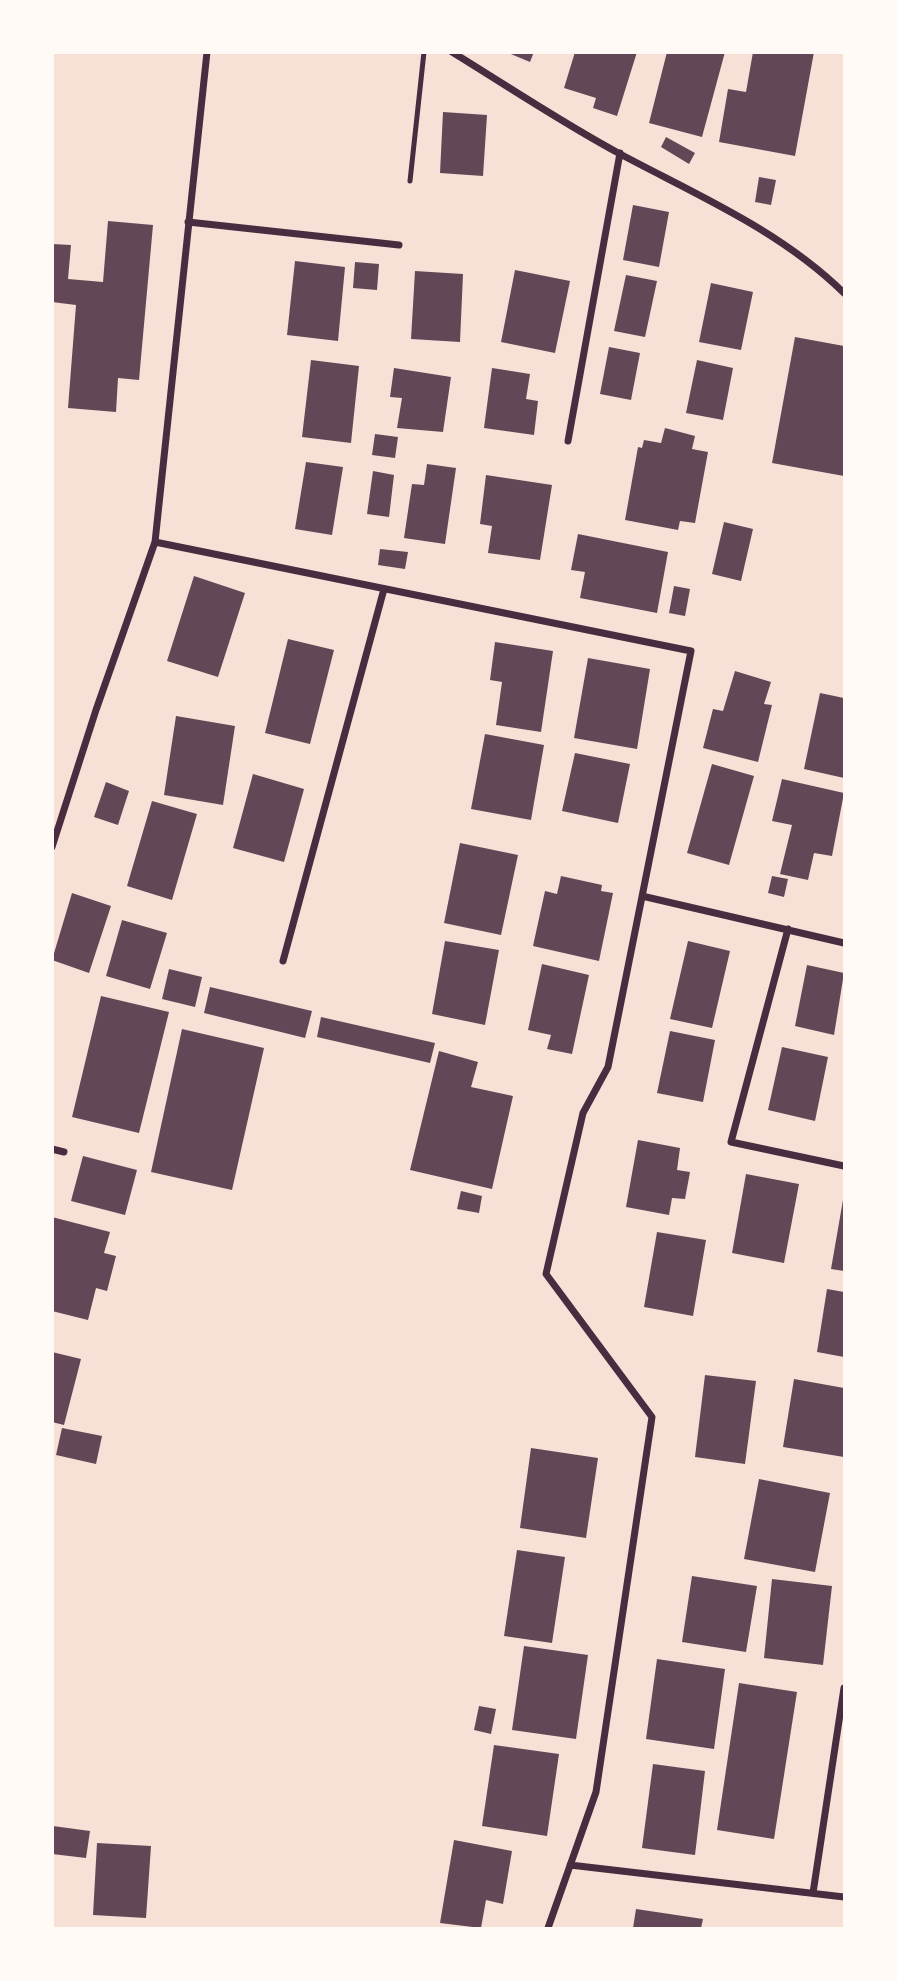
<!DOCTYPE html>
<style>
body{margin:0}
#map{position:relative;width:897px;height:1981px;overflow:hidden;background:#f7e1d7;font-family:"Fira Sans",sans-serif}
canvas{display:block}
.frame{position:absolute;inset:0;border:54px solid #fffaf5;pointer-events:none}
</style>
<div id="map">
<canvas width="897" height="1981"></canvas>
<div class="frame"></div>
</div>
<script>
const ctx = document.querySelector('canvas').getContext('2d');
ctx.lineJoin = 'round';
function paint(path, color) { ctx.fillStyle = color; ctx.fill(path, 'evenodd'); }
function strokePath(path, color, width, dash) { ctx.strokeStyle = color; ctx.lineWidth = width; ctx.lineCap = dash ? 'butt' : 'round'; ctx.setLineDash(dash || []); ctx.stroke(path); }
const building = new Path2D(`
 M506 52H534L530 62Z
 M575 52H637L617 116 593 108 596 98 564 88Z
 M667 52H725L702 137 649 123Z
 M753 52H814L795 156 719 142 728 89 746 92Z
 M443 112 487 115 483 176 440 173Z
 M666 137 695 153 689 164 661 147Z
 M759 177 776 180 771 205 755 202Z
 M633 205 669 212 659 267 623 260Z
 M108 221 153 225 139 380 118 378 116 412 68 408 76 305 52 302V244L71 245 68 279 103 282Z
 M295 261 345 267 338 341 287 335Z
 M355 262 379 264 377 290 353 288Z
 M515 270 570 281 555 353 501 342Z
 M415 271 463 274 460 342 411 339Z
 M626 275 657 281 645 337 614 331Z
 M711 283 753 292 741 350 699 342Z
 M795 337 844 346V476L772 463Z
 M609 347 640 353 631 400 600 394Z
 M311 360 359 366 351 443 302 437Z
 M697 360 733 368 723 420 686 413Z
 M394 368 451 377 443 432 397 428 402 398 390 397Z
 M492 368 530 374 526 399 538 401 534 435 484 428Z
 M665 428 695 436 692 449 708 452 695 523 680 521 678 530 625 520 638 447 642 448 644 440 661 443Z
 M375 434 398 437 395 458 372 455Z
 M306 462 343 467 332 535 295 529Z
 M427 464 456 468 445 544 404 538 412 484 424 485Z
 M373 471 394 475 389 517 367 514Z
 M486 475 552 485 540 560 488 553 492 526 480 524Z
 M724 522 753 529 741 581 712 574Z
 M578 534 668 552 657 613 580 598 585 572 571 570Z
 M380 549 408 552 405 569 378 565Z
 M194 576 245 593 218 677 167 661Z
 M674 586 690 589 685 616 669 613Z
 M288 639 334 650 310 744 265 733Z
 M495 642 553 651 541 732 496 725 502 682 490 680Z
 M588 658 650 669 637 749 574 738Z
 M735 671 771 682 764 704 772 705 758 762 703 748 713 709 723 711Z
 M820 693 844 698V778L804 769Z
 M176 716 235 726 223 805 164 795Z
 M485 734 544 745 531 820 471 809Z
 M575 753 630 764 618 823 562 811Z
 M712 764 754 776 729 865 687 853Z
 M253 774 304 789 284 862 233 848Z
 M782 779 844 793 832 856 814 853 808 880 780 874 792 825 772 821Z
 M106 782 129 791 118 825 94 817Z
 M152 801 197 814 172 900 127 886Z
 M460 843 518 855 501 935 444 923Z
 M561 876 602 885 601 891 613 893 599 961 533 946 545 891 557 894Z
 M772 876 788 879 784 897 768 893Z
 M72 893 111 906 89 973 52 960Z
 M122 920 167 933 150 989 106 976Z
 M445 941 499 950 485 1025 432 1014Z
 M688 941 730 951 712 1028 670 1019Z
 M542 964 589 975 572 1054 547 1049 551 1035 528 1030Z
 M807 965 844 973 834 1035 795 1026Z
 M169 969 202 977 195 1007 162 999Z
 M210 987 312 1011 305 1038 204 1013Z
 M101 996 169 1012 139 1133 72 1117Z
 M321 1017 435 1043 430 1063 317 1037Z
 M182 1029 264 1048 232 1190 151 1172Z
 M670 1031 715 1040 703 1102 657 1093Z
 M782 1047 828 1057 815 1121 768 1110Z
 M439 1051 478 1062 471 1087 513 1096 492 1189 410 1170Z
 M638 1140 680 1148 677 1170 690 1172 685 1199 672 1198 669 1215 626 1207Z
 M83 1156 137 1170 125 1215 71 1201Z
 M746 1174 799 1184 784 1263 732 1253Z
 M461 1191 482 1196 479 1213 457 1209Z
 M843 1200H844V1271L831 1269Z
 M52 1217 110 1232 104 1253 116 1256 107 1291 96 1288 88 1320 52 1311Z
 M657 1232 706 1240 693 1316 644 1307Z
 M827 1289 844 1292V1357L817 1352Z
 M52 1352 81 1359 64 1425 52 1422Z
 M705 1375 756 1381 745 1464 695 1457Z
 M794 1379 844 1388V1457L783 1447Z
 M62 1428 102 1436 96 1464 56 1455Z
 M531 1448 598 1458 586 1538 520 1528Z
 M759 1479 830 1493 815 1572 744 1559Z
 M517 1550 565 1557 552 1643 504 1636Z
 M692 1576 757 1586 746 1652 682 1642Z
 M772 1579 832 1586 823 1665 764 1658Z
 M524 1646 588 1655 576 1739 512 1730Z
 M657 1659 725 1669 714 1749 646 1739Z
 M739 1683 797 1692 774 1839 717 1830Z
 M479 1706 496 1709 491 1734 474 1730Z
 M494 1745 559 1754 547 1836 482 1826Z
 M653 1764 705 1771 695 1855 642 1848Z
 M53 1826 90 1831 86 1858 52 1854Z
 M454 1840 512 1851 503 1904 486 1900 481 1928 440 1923Z
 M97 1843 151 1846 146 1918 93 1915Z
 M636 1909 703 1919 701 1928H633Z`);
const service = new Path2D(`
 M410 181 424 52`);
const minor = new Path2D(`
 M452 52C509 87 564 124 622 155 699 196 781 231 844 293
 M188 222 399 245
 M568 441 620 153
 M155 542 691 651 608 1067 583 1113 546 1274 652 1417 596 1792 548 1928
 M52 847 96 710 155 542 207 52
 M642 896 844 943
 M788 929 731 1142 844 1166
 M283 961 384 589
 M52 1149 64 1152
 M570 1865 844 1897
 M813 1893 844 1688`);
paint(building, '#644757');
strokePath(service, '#4a2c40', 5);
strokePath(minor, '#4a2c40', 7);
</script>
